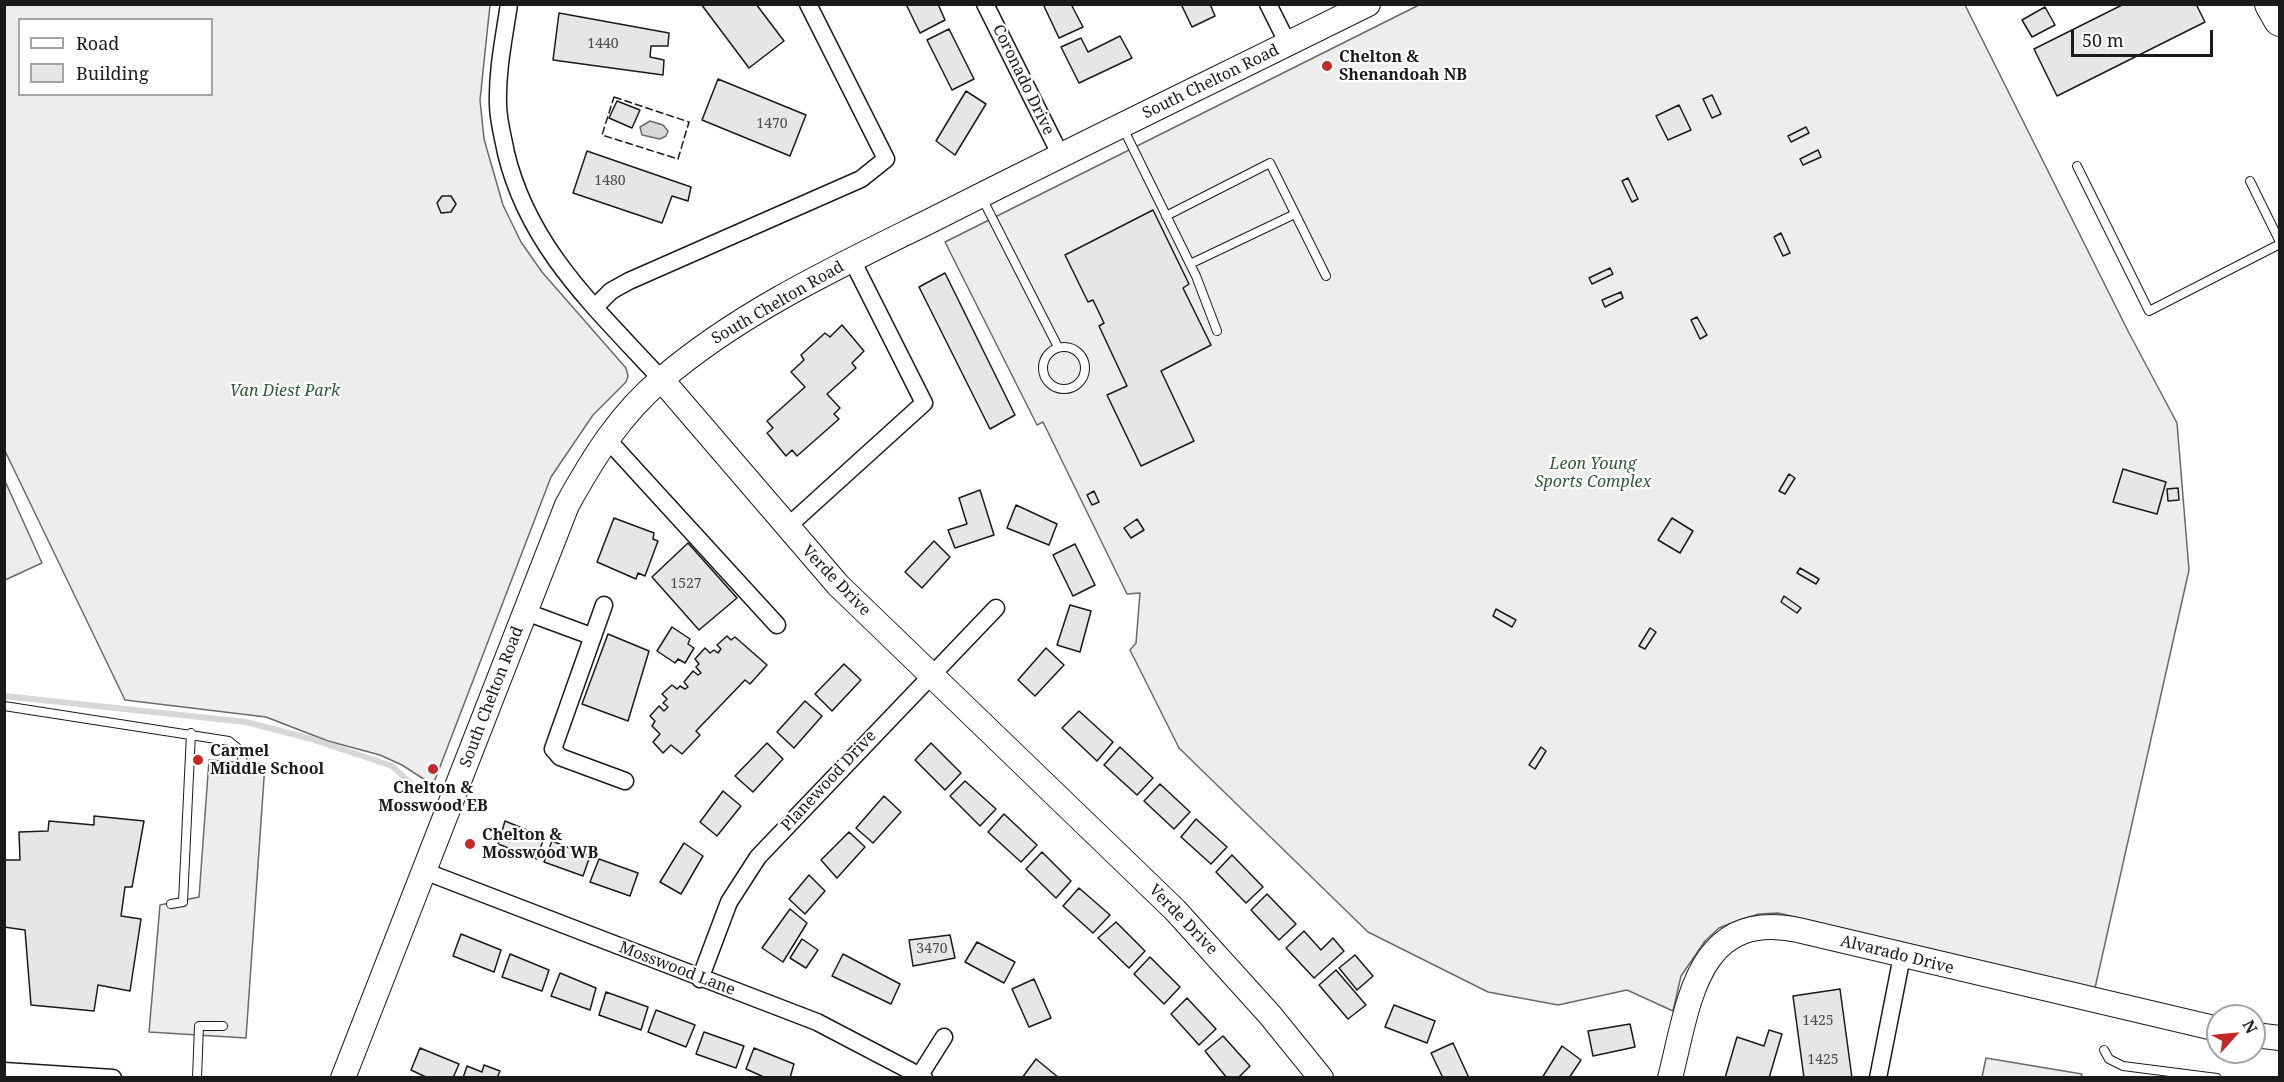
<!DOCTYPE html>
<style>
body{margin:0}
#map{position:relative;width:2284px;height:1082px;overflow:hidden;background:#fff;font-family:"Noto Serif",serif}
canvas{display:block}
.frame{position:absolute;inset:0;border:6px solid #1a1a1a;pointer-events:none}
.legend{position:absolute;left:18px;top:18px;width:195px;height:78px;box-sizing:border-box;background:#fff;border:2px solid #a3a3a3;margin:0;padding:8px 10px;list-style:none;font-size:18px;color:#1a1a1a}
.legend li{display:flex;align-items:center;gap:12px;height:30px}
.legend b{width:30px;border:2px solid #a3a3a3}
.north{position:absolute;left:2206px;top:1004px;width:60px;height:60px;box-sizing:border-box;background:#fff;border:2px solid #a3a3a3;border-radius:50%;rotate:63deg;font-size:16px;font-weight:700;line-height:24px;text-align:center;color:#1a1a1a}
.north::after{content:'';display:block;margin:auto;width:21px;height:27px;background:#c62828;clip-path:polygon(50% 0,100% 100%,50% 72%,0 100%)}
.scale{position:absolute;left:2071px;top:30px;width:142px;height:27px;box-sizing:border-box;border:3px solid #1a1a1a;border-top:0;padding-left:8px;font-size:18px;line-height:21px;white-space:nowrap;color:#1a1a1a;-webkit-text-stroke:4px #fff;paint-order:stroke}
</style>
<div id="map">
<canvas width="2284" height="1082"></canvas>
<div class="frame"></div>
<ul class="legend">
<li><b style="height:8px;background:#fff"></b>Road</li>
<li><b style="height:16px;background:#e6e6e6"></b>Building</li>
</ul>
<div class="north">N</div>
<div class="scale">50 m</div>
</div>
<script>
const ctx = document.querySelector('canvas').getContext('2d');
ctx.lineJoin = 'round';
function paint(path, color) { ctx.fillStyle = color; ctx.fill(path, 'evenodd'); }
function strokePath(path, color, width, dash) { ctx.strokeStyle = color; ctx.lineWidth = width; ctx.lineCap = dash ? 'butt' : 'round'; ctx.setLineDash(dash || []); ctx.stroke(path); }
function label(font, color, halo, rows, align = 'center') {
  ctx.font = font + ' "Noto Serif",serif'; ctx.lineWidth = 4.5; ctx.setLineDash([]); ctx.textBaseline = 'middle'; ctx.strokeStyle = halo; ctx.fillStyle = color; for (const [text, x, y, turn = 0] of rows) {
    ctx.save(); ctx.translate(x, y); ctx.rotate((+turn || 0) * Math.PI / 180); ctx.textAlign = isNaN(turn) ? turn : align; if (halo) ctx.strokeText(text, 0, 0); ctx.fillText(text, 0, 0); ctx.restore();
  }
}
const built = new Path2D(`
 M5 5H490L480 100 484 139 503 205 521 242 542 272 626 368 628 376 626 382 593 415 551 477 433 785 402 765 380 755 328 741 266 717 125 700 5 451ZM20 20H212V94H20Z
 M1419 5H1965L2129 333 2177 423 2189 570 2095 988 1778 913 1759 914 1739 920 1719 928 1705 941 1681 976 1673 1011 1627 990 1558 1005 1488 992 1368 932 1179 748 1130 650 1136 643 1140 593 1127 594 1043 422 1037 425 945 242Z
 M5 481 42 563 5 580H4Z
 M209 760 265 764 246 1038 149 1032 160 905 199 897Z
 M1986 1058 2082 1074 2081 1077H1982Z`);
const water = new Path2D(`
 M650 121 663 125 668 131 666 136 660 139 642 135 640 127Z`);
const stream = new Path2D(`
 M4 696 246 722 308 738 392 766 419 791`);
const building = new Path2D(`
 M701 4H756L784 41 749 68Z
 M906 4H938L945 20 920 33Z
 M1043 4H1071L1083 27 1059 38Z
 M1181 4H1210L1215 16 1192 27Z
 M2124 4H2196L2205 22 2057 96 2034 49Z
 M2045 7 2055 25 2032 37 2022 20Z
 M559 13 669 33 668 46H651L650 57 664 60 663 75 553 60Z
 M949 29 974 79 952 90 927 40Z
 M1120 36 1132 58 1079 83 1061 47 1081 38 1088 52Z
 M718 79 806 115 790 156 702 120Z
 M966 91 986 104 955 155 936 141Z
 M1712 95 1721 114 1712 118 1703 99Z
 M617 101 640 110 632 128 609 118Z
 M1679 105 1691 130 1668 140 1656 116Z
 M1806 127 1809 133 1791 142 1788 136Z
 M1818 150 1821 157 1803 165 1800 159Z
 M587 151 691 187 688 201 672 196 662 223 573 193Z
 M1628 178 1638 199 1632 202 1622 181Z
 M442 196H451L456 204 451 212 441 213 437 203Z
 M1153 210 1189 284 1183 288 1211 345 1161 371 1194 441 1141 466 1107 395 1127 386 1099 326 1104 323 1093 300 1088 302 1065 255Z
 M1781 233 1790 253 1783 256 1774 237Z
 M1610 268 1613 274 1592 284 1589 278Z
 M945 273 1015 415 990 429 919 287Z
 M1621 292 1623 298 1605 307 1602 300Z
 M1697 317 1707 335 1700 339 1691 320Z
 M842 325 864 351 852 363 856 368 827 394 840 408 834 414 839 419 797 456 792 450 786 456 767 433 773 428 767 421 805 387 791 372 804 360 801 355 825 333 830 337Z
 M2123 469 2166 482 2157 514 2113 502Z
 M1789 474 1795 478 1785 494 1779 491Z
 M2178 488 2179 500 2168 501 2167 489Z
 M980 490 994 535 955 548 948 530 967 524 959 498Z
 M1094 491 1099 502 1092 505 1087 495Z
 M1016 505 1057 524 1049 545 1007 528Z
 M614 518 654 533 653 539 658 541 645 576 638 573 636 579 597 562Z
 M1672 518 1693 531 1680 553 1658 540Z
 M1137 519 1144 530 1131 538 1124 528Z
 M934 541 950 557 922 588 905 572Z
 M688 543 737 598 699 630 652 577Z
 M1075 544 1095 585 1073 596 1053 555Z
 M1800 568 1819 579 1816 584 1797 573Z
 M1784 596 1801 608 1797 613 1781 602Z
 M1070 605 1091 611 1080 652 1057 645Z
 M1496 609 1516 620 1512 627 1493 616Z
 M672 627 690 639 688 644 694 648 685 663 678 659 675 663 657 651Z
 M1650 628 1656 632 1645 649 1639 646Z
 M608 634 649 651 628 721 582 704Z
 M727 636 731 640 735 637 767 665 750 684 745 680 696 731 700 735 682 754 671 745 663 753 653 742 660 734 652 726 655 721 650 716 659 706 664 711 668 707 663 703 667 699 662 694 672 685 677 689 680 686 685 689 688 687 684 682 693 671 698 675 701 673 696 667 699 664 695 659 705 648 710 653 714 650 718 653 721 649 717 645Z
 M1046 648 1064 665 1035 696 1018 680Z
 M844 664 861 680 832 711 815 694Z
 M805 701 822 716 794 748 777 732Z
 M1079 711 1113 742 1097 761 1062 728Z
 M767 743 783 759 753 792 735 776Z
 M931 743 961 773 945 790 915 760Z
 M1120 747 1153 778 1137 795 1104 765Z
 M1541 747 1546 751 1535 769 1529 765Z
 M965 781 996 809 980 826 950 796Z
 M1160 784 1190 812 1174 829 1144 801Z
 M723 791 741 806 717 836 700 822Z
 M884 796 901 812 873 843 856 828Z
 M1004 814 1037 845 1021 862 988 832Z
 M94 816 144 821 132 887H125L121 916 141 919 130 991 98 985 94 1011 31 1005 25 930 4 927V860H20L19 832 48 831 49 821 94 825Z
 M1196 819 1227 847 1211 864 1181 837Z
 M505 821 544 837 537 859 498 844Z
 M849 832 865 847 837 878 821 860Z
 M552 841 590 856 583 876 544 862Z
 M684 843 703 856 681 894 660 882Z
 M1042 852 1071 881 1056 898 1026 869Z
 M1232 855 1263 887 1246 903 1216 872Z
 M599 859 638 873 630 896 590 882Z
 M809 875 825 891 805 914 789 899Z
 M1079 888 1110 915 1093 933 1063 906Z
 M1267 894 1296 924 1279 940 1251 910Z
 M790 909 807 923 783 962 762 948Z
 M1116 922 1145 951 1129 968 1098 938Z
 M1304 931 1321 950 1333 938 1344 951 1314 978 1286 948Z
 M461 934 501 950 494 972 453 956Z
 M950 935 955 958 913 966 909 940Z
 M802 939 818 950 806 968 790 958Z
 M977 942 1015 962 1004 983 965 962Z
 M510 954 549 970 542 991 502 977Z
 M843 954 900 984 891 1004 832 976Z
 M1355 955 1373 976 1357 990 1339 968Z
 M1150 957 1180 987 1164 1004 1134 974Z
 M1336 970 1366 1005 1348 1019 1319 985Z
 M560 973 596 988 590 1010 551 996Z
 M1034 979 1051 1018 1029 1027 1012 989Z
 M1840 989 1852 1078H1804L1793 996Z
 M606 992 648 1007 641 1030 599 1015Z
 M1187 998 1216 1029 1199 1045 1171 1014Z
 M1394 1005 1435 1021 1427 1043 1385 1027Z
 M656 1010 695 1025 686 1047 648 1032Z
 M1630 1024 1635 1047 1593 1056 1588 1031Z
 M1769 1030 1782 1034 1769 1078H1725L1737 1037 1764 1046Z
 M704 1032 744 1046 736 1068 696 1054Z
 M1223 1036 1250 1066 1238 1078H1227L1205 1051Z
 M1453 1043 1469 1078H1443L1431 1053Z
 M1562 1046 1581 1060 1569 1078H1542Z
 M420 1048 459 1064 453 1078H428L411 1070Z
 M754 1048 794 1064 790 1078H766L746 1069Z
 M1036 1059 1059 1078H1022Z
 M484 1065 500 1071 497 1078H463L467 1066 482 1072Z`);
const lane = new Path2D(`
 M1123 128 1196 276 1217 331
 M2077 166 2149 311 2280 244
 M2250 181 2280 242
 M982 198 1058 347
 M1166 216 1270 163 1326 276
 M1190 264 1295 214
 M1043 368a21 21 0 1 1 42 0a21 21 0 1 1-42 0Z
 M4 706 229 741 241 751 243 764
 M171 904 183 902 191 733
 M2104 1050 2109 1059 2123 1066 2217 1078
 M197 1078 199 1026H223`);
const street = new Path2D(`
 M509 4C504 38 497 70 498 104 498 120 503 137 506 153 529 249 597 309 661 379
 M985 4 1061 156
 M1268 4 1288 44
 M595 307 611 291 629 281 861 179 886 159 808 4
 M606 438 777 625
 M786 528 924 403 852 260
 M604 605 553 749 560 757 625 781
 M526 612 591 636
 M424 871 817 1022 924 1078
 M700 979 729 902 758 857 996 608
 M4 1071 113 1078
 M920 1075 944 1037
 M1878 1078 1902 956`);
const secondary = new Path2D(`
 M661 379 838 585 1175 910 1270 1015 1321 1078
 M2254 1035 2280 1038
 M343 1078 567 505C593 458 620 414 662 379 744 309 844 264 940 216 1082 144 1225 75 1368 4
 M1670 1078C1689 1004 1696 909 1798 930L2218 1029`);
const highway = new Path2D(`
 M2271 4 2280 20`);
const fence = new Path2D(`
 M614 97 689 122 678 159 602 135Z`);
const markers = [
 [1327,66,6,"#c62828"],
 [198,760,6,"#c62828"],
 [433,769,6,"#c62828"],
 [470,844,6,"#c62828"]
];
const numberNames = [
 ["1440",603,44],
 ["1470",772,124],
 ["1480",610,181],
 ["1527",686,584],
 ["3470",932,949],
 ["1425",1818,1021],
 ["1425",1823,1060]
];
const poiNames = [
 ["Chelton &",1339,57],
 ["Shenandoah NB",1339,75],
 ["Carmel",210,751],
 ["Middle School",210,769],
 ["Chelton &",433,788,"center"],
 ["Mosswood EB",433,806,"center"],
 ["Chelton &",482,835],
 ["Mosswood WB",482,853]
];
const streetNames = [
 ["Coronado Drive",1023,80,64],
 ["South Chelton Road",1211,82,-26],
 ["South Chelton Road",778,303,-30],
 ["Verde Drive",836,581,46],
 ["South Chelton Road",492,697,-69],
 ["Planewood Drive",829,781,-47],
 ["Verde Drive",1183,920,46],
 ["Alvarado Drive",1897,955,14],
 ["Mosswood Lane",677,969,21]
];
const parkNames = [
 ["Van Diest Park",285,391],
 ["Leon Young",1593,464],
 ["Sports Complex",1593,482]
];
paint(built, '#ededed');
strokePath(built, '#6a6a6a', 1.5);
paint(water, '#d7d7d7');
strokePath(water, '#6a6a6a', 1.5);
strokePath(stream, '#d7d7d7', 6);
paint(building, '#e6e6e6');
strokePath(building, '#1a1a1a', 1.5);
strokePath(lane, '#1a1a1a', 10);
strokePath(street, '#1a1a1a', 19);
strokePath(secondary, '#1a1a1a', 26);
strokePath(highway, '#1a1a1a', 34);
strokePath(lane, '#fff', 8);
strokePath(street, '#fff', 16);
strokePath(secondary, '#fff', 24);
strokePath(highway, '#fff', 32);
strokePath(fence, '#1a1a1a', 1.5, [8, 3]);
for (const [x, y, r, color] of markers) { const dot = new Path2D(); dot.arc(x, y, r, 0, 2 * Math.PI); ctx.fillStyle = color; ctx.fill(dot); strokePath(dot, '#fff', 2); }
label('14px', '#4d4d4d', null, numberNames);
label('bold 16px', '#1a1a1a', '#fff', poiNames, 'left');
label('16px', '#1a1a1a', '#fff', streetNames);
label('italic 16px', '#2b5a34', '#fff', parkNames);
</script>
